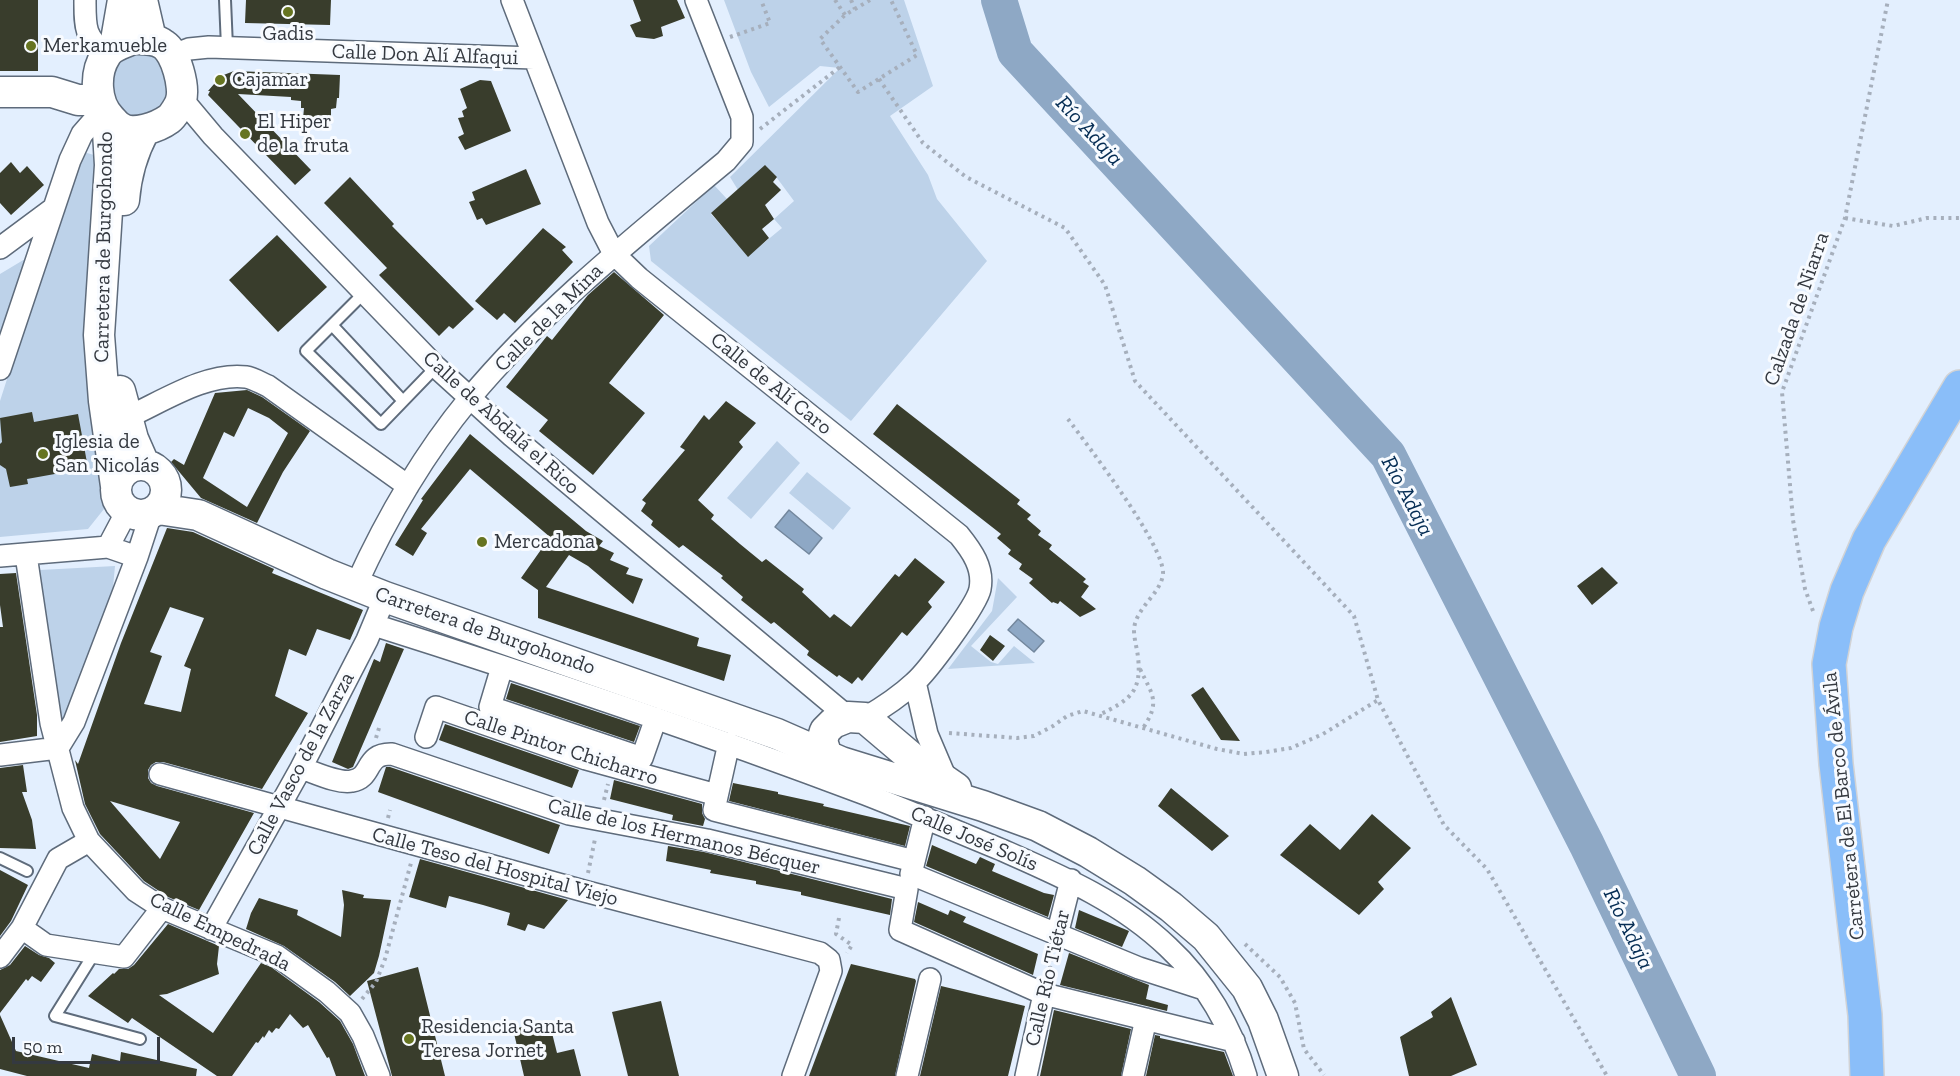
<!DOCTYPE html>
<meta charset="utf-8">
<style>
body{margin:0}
#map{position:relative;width:1960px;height:1076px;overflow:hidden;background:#e3effe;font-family:"Zilla Slab",serif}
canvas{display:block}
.scale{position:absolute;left:12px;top:1037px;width:148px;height:27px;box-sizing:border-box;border:3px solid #343940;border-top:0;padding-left:8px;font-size:18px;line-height:21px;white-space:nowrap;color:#343940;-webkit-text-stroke:4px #f8fbff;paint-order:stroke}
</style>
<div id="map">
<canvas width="1960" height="1076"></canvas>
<div class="scale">50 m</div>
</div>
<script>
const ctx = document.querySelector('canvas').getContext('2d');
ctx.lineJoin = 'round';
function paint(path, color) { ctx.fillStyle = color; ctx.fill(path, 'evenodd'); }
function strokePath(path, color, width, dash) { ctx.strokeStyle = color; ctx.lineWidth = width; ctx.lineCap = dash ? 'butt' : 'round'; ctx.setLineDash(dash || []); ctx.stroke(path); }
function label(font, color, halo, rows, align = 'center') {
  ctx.font = font + ' "Zilla Slab",serif'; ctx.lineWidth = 6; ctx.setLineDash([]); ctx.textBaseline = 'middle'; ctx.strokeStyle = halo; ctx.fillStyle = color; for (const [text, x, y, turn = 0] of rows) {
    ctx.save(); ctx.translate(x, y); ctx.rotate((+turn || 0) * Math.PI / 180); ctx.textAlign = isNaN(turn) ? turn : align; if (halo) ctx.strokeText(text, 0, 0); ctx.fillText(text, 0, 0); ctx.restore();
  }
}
const green = new Path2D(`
 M724 0H904L933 86 890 116 928 175 937 199 987 261 851 421 651 261 649 246 714 185 727 199 711 214 748 256 782 228 774 219 794 201 774 174 738 190 730 177 840 68 820 66 769 107 751 72Z
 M146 51C172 65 169 76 167 103L146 119 124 116 110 96 113 64 122 55Z
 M80 151 101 157 91 327 104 509 88 529 0 537V401Z
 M30 256 0 345V274Z
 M777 441 800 463 751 519 727 498Z
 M807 472 851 508 833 530 789 493Z
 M115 566 112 598 60 726 40 570Z
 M998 578 1017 597 971 646 991 662 998 664 1014 646 1035 663 948 669 992 611Z`);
const water = new Path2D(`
 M789 510 822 538 809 554 775 527Z
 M1018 619 1044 641 1034 652 1008 630Z`);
const river = new Path2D(`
 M999 0 1015 52 1388 455 1587 845 1698 1076`);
const building = new Path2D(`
 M0 0H38V71H0Z
 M246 0H331L330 25 245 23Z
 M633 0H677L685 18 661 27 663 36 654 39 636 37 630 25 641 21Z
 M234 71 340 75 339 98H337L336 108 331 109V120L303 119 304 108H301V101L291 100V97L238 94 311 170 295 185 208 95 210 91H208L221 76Z
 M480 80 491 81 511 131 465 150 458 137 464 134 458 118 464 117 462 111 467 108 460 89Z
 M11 162 20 173 27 166 44 185 11 215 0 203V173Z
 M765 165 777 177 773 182 781 190 765 205 774 219 762 229 769 238 748 257 711 213Z
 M526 169 541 204 486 225 482 218 477 220 469 202 475 200 472 192Z
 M350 177 394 224 392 226 474 309 453 329 449 326 439 336 379 275 387 268 324 203Z
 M543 228 566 247 562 250 573 262 515 323 504 313 497 320 475 301Z
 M277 235 327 287 278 332 229 280Z
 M614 272 664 315 609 383 645 413 593 475 539 431 548 420 506 387 547 336 552 340 588 295Z
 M247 390 262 397 310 431 283 472 257 523 201 498 171 462 174 459 184 465 215 393ZM248 408 269 418 288 433 247 507 203 478 224 432 234 437Z
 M726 401 756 423 739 442 743 447 698 500 714 515 711 519 740 544 762 562 766 559 804 589 802 592 830 618 834 614 851 627 895 574 899 577 915 558 945 582 928 602 932 607 907 636 902 632 862 681 858 677 852 684 839 675 837 677 807 655 809 651 774 622 771 624 741 600 743 597 721 578 723 576 683 545 679 548 651 525 653 521 641 511 646 503 642 500 685 450 680 447 704 415 709 420Z
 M897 404 1020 500 1017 504 1031 515 1027 519 1041 531 1038 535 1052 545 1049 549 1086 579 1083 582 1089 586 1081 597 1096 609 1080 617 1060 601 1058 604 1053 602 1052 603 1029 583 1033 579 1019 569 1022 564 1008 554 1011 550 997 538 1001 534 873 434Z
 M32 412 34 422 78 414 88 468 27 479 28 484 10 487 6 469 0 465V444L2 442 0 418Z
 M470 434 586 531 603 541 599 546 614 553 610 560 629 568 626 574 643 579 633 604 588 566 569 555 546 587 699 638 697 646 731 655 724 681 538 618V590L521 578 550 537 470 469 421 529 427 533 413 556 395 545 423 500 421 499Z
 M167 528 193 532 274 569 272 573 363 610 350 640 317 629 306 656 289 649 275 696 308 713 262 789 163 762H156L151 765 148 770V778L151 783 157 786 254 813 199 910 168 897 144 881 100 834 85 804 75 760 78 764 121 643ZM170 607 204 618 184 666 191 669 181 712 144 704 162 656 150 652ZM110 801 180 822 160 859Z
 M1602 567 1618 583 1592 605 1577 586Z
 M16 573 37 715V736L0 742V627H3L0 605V574Z
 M990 635 1005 646 993 661 980 650Z
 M386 643 404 649 353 767 348 769 332 762 374 659 380 662Z
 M511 683 640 726 634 742 506 699Z
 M1203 687 1240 741 1221 740 1191 695Z
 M445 724 579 770 572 788 439 740Z
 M23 765 27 792H22L32 820 36 849 0 848V768Z
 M386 767H390L560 825 549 854 378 792Z
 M614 780 702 804V813L705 819 703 826 672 820 673 815 610 799Z
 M733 783 778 792V794L824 804 823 806 910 826 905 846 729 801Z
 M1171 788 1229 836 1212 851 1158 806Z
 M1372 814 1411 848 1378 882 1384 889 1359 915 1280 855 1310 824 1340 850Z
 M932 845 976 864 980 857 995 864 992 871 1044 893 1054 895 1048 917 926 866Z
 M668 846 704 852 892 899 890 915 801 895V892L756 884V881L710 873 711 870 666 861Z
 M420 859 568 900 544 929 528 924 525 931 507 925 510 913 483 905 449 896 446 908 409 897Z
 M0 870 28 885 11 921 0 936Z
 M342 890 364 895 363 898 391 900 379 956 374 973 350 996 335 982 284 946 246 929 251 913 259 898 298 910 297 915 341 937 344 905Z
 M918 902 948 915 950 910 966 917 963 922 1038 954 1033 975 914 922Z
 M1079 910 1129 931 1122 947 1075 928Z
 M168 924 219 946 217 964 219 974 167 994 159 995 213 1033 261 963 271 967 319 1002 340 1021 353 1044 365 1076H336L329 1057 327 1058 308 1025 303 1028 290 1014 279 1029 276 1028 272 1033 269 1030 264 1038 263 1036 258 1043 256 1042 232 1076H217L132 1018 128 1023 88 996 113 973 114 974 119 969H128L134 965Z
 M25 946 39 955 49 958 55 963 41 982 32 976 28 981 26 979 0 1013V970L10 965Z
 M1069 953 1149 985 1146 999 1168 1005 1167 1011 1060 985Z
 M851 964 915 979 916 981 895 1076H809Z
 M418 967 445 1076H392L367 981Z
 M941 986 1025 1006 1008 1076H920Z
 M1451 997 1477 1065 1451 1076H1409L1400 1037 1433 1017 1431 1012Z
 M661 1001 679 1076H628L612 1012Z
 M1054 1010 1131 1029 1121 1076H1040Z
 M0 1015 16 1051 89 1068 92 1054 120 1061 121 1052 197 1069 196 1076H27L0 1069Z
 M549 1021 557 1053 574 1049 581 1076H524L513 1029Z
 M1155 1035 1160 1036V1038L1224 1052 1233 1076H1146Z`);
const path = new Path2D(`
 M835 0 845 15
 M851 0 855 9
 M870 0 845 15 820 39 858 92 917 55 891 0
 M730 37 770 23 761 0
 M879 79 923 143 966 177 1065 228 1105 285 1135 381 1354 616 1378 700 1444 825 1487 869 1607 1076
 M760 129 840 67
 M1845 218 1893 226 1927 218H1960
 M1068 419C1088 446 1165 546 1163 574 1161 594 1135 608 1134 630 1134 639 1137 648 1138 657 1142 693 1129 700 1099 715
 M1813 611 1805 589 1793 520 1782 392 1845 218 1888 0
 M1140 669C1152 694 1161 702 1143 728
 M949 733 1017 738 1034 736 1053 726 1067 716 1083 711 1217 749 1244 754 1266 752 1291 748 1323 734 1378 700
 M376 738 379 728
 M604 800 608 784
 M388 818 390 810
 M588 873 595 839
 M839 918 836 934 852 945 847 953
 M1245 944 1280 977 1295 1003 1304 1049 1324 1075
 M1048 976 1053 954
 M362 999 376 982 385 959 411 863`);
const lane = new Path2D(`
 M225 0 227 47
 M364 293 306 351 381 424 436 367
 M332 325 403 401
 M0 858 27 871
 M95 952 55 1016 140 1039`);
const street = new Path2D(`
 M85 0C85 26 84 37 106 54
 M512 0 598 223 614 254 639 278 959 535C972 551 984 568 980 589 977 605 927 672 914 683 899 697 882 708 865 718
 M173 55 189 49 209 47 534 58
 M182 99 213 136 436 367 512 436 848 717
 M0 248 54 208
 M0 369 70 160 82 134 103 110
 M126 418C162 402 206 372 246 377 253 378 261 383 268 386L408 486
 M108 547 127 511
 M26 555 51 723 73 808 89 841 136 891 162 908 277 956 327 992 350 1013 363 1036 379 1076
 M0 556 108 547 137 557
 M356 585C386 519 423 455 469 399 544 309 636 236 726 161L742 142V117L696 0
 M374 625C539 677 703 733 865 794 911 812 956 831 1002 850 1061 876 1120 901 1168 947 1205 981 1232 1028 1246 1076
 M502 667 490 707 642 758 656 718
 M915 682 927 734 947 781
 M426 737 436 707 586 759 717 795
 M729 743 714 810 914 861
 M58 748 74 722 137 557 151 514
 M0 755 58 748
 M301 768C314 772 338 784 352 781 373 778 364 753 392 754L569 814 707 840 907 889 900 930 1044 994 1234 1041
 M160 774 584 891 820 953 829 960 831 971 793 1076
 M925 817 911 874 1139 968 1204 989
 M22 928 46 945 124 957 162 908
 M211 929 301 768 367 640 385 597
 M1057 935 1071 880
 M0 957 22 928 58 859 89 841
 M907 1076 930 979
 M1026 1076 1044 994
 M1133 1076 1146 1019`);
const secondary = new Path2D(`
 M142 0 151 39
 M133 39C144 39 155 38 164 45 176 53 185 87 181 100 180 105 173 116 169 119 158 127 133 136 121 128 117 126 114 122 111 119 95 103 94 73 106 55 111 46 124 43 133 39Z
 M115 46 123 0
 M0 92H52L78 100H99
 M107 115 110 165 99 335 104 401 116 486
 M124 200C126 175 132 153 144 131
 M120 391 133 439 144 464
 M116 490a25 25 0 1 1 50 0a25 25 0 1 1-50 0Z
 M158 509 198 515 327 574 385 597 777 734 841 762 983 806 1038 826 1088 852 1135 881 1171 907 1206 937 1247 988 1263 1020 1283 1076
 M827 756 822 741 825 731 833 723 848 717 865 718 911 757 956 788`);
const highway = new Path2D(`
 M1867 1076 1865 1015 1836 764 1829 664 1836 627 1847 591 1869 540 1960 387`);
const markers = [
 [288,12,6,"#667421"],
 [31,46,6,"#667421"],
 [220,80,6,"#667421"],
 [245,134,6,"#667421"],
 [43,454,6,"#667421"],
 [482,542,6,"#667421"],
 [409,1039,6,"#667421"]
];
const poiNames = [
 ["Gadis",288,34,"center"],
 ["Merkamueble",43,46],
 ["Cajamar",232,80],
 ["El Hiper",257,122],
 ["de la fruta",257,146],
 ["Iglesia de",55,442],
 ["San Nicolás",55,466],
 ["Mercadona",494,542],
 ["Residencia Santa",421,1027],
 ["Teresa Jornet",421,1051]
];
const streetNames = [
 ["Calle Don Alí Alfaqui",425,55,2],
 ["Carretera de Burgohondo",104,247,-89],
 ["Calzada de Niarra",1797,309,-71],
 ["Calle de la Mina",549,318,-45],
 ["Calle de Alí Caro",771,384,39],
 ["Calle de Abdalá el Rico",501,423,42],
 ["Carretera de Burgohondo",485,631,19],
 ["Calle Pintor Chicharro",561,748,18],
 ["Calle Vasco de la Zarza",301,764,-62],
 ["Carretera de El Barco de Ávila",1844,806,-96],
 ["Calle de los Hermanos Bécquer",684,837,13],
 ["Calle José Solís",974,839,23],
 ["Calle Teso del Hospital Viejo",495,867,15],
 ["Calle Empedrada",220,932,26],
 ["Calle Río Tiétar",1048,978,-77]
];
const waterNames = [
 ["Río Adaja",1089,131,47],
 ["Río Adaja",1407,496,62],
 ["Río Adaja",1628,929,64]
];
paint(green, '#bdd2e9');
paint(water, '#8ea8c5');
strokePath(water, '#73879d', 1.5);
strokePath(river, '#8ea8c5', 36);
paint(building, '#393d2c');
strokePath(lane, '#5e6b7b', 14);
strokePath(street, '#5e6b7b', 24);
strokePath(secondary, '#5e6b7b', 33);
strokePath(highway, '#d2d3d5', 36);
strokePath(path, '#a6afbc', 4, [3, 4.5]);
strokePath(lane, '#fff', 10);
strokePath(street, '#fff', 21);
strokePath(secondary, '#fff', 30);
strokePath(highway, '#8abef9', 33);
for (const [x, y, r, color] of markers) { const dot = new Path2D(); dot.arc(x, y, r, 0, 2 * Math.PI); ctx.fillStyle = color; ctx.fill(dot); strokePath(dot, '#f8fbff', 2); }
label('21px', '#343940', '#f8fbff', poiNames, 'left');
label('21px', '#343940', '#f8fbff', streetNames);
label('italic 22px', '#052d54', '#f8fbff', waterNames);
</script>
